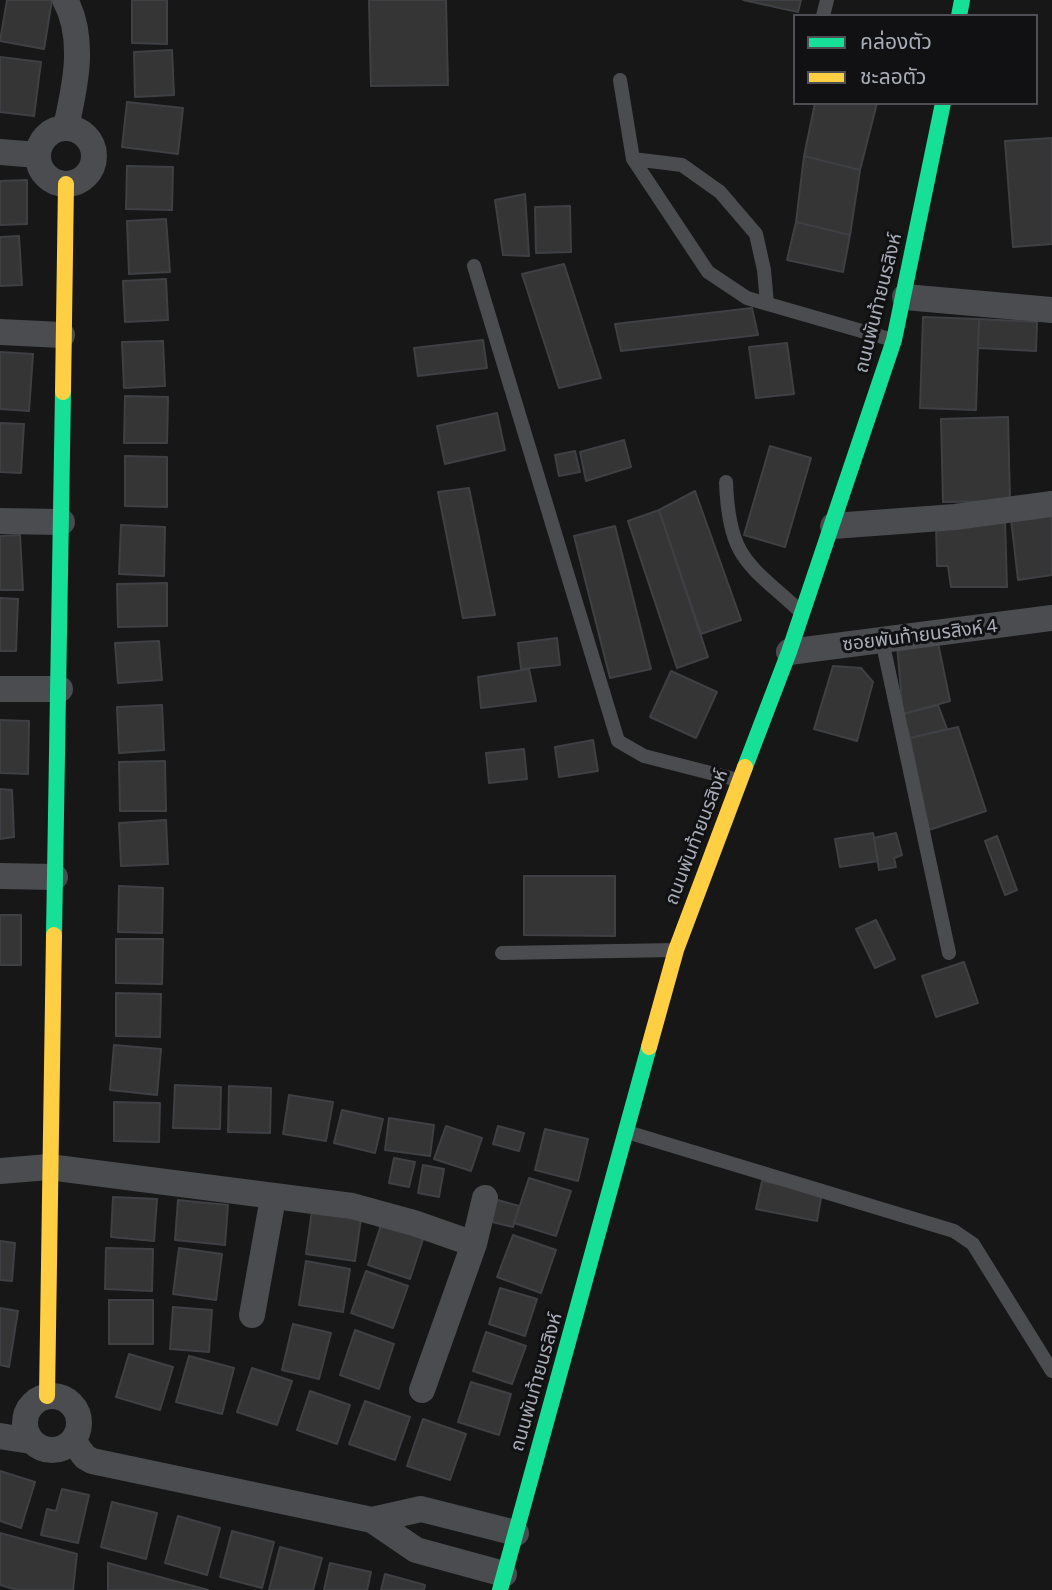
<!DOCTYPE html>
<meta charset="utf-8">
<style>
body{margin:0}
#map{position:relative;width:1052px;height:1590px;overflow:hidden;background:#171717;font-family:Commissioner,"Noto Sans Thai",sans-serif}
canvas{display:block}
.legend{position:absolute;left:793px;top:14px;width:245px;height:91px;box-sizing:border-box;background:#111113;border:2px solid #4d4f55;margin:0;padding:9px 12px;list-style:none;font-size:21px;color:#a8adb8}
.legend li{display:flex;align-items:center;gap:14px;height:35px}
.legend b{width:35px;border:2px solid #4d4f55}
</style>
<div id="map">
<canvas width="1052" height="1590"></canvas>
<ul class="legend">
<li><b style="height:9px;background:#16e098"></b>คล่องตัว</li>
<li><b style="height:9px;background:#ffcf43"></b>ชะลอตัว</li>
</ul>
</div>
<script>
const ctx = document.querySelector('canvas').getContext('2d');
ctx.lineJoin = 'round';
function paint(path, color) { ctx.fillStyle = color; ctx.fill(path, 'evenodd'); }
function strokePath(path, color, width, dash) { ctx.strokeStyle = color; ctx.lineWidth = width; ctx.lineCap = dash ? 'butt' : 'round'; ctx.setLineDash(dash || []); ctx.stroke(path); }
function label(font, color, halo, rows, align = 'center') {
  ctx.font = font + ' Commissioner,"Noto Sans Thai",sans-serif'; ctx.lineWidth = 6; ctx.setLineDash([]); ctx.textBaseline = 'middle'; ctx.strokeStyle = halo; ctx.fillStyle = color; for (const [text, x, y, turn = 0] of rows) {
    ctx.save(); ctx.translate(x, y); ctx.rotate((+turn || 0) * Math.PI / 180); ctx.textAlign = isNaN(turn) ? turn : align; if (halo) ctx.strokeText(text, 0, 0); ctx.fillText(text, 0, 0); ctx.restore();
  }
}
const building = new Path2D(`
 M7 0H52L44 49 0 41Z
 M132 0H167V44L132 43Z
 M369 0H446L448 85 371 86Z
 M743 0H801L798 12Z
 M172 50 174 95 135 97 134 52Z
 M0 57 41 62 34 116 0 112Z
 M127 102 183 108 178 154 122 147Z
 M815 103H877L860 170 804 156Z
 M1052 138V244L1013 247 1005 141Z
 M804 156 860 170 850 235 796 222Z
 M127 166 173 167 172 210 126 209Z
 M27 180V224L0 225V181Z
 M525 194 529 256 503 255 495 200Z
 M570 206 571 252 536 253 535 207Z
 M166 219 170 272 129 274 127 221Z
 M796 222 850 235 843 272 787 260Z
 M19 236 22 285 0 286V237Z
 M564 264 601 378 559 388 522 274Z
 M166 279 168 320 125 322 123 281Z
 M752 308 758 335 621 351 615 324Z
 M923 317 979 319 976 410 920 408Z
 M979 319 1037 322 1036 351 978 348Z
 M483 340 487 368 418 376 414 348Z
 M163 341 165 386 124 388 122 342Z
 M787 343 794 394 756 398 749 347Z
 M0 352 33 354 29 411 0 409Z
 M125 396 168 397 167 443H124Z
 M497 413 505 450 445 464 437 426Z
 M1008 417 1010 501 943 502 941 419Z
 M0 423 24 424 21 473 0 472Z
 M624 440 631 467 586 481 580 452Z
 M770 446 811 458 785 547 744 535Z
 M575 451 580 472 559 476 555 455Z
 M125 456 167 457V507L125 506Z
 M469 488 495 615 463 618 438 492Z
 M695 491 741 620 701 634 659 510Z
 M659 510 708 657 677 668 628 521Z
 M1052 514V575L1018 580 1011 519Z
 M1005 520 1007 587H951L948 566H937L936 522Z
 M121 525 165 527 164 576 119 574Z
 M615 526 651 669 610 678 574 536Z
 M20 535 23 590H0V536Z
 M167 583V626L118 627 117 584Z
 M0 598 18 599 16 651H0Z
 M557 638 560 665 521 669 518 643Z
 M159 641 162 680 118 683 115 643Z
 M938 643 950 701 903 714 897 645Z
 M833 666 861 668 873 682 857 741 814 729Z
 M529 669 536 701 481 708 478 677Z
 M671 671 717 692 696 738 650 717Z
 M162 705 164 750 119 753 117 707Z
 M938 705 947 729 910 738 903 714Z
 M0 720 29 721 28 774 0 773Z
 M958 727 986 811 929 830 910 738Z
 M593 740 598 771 559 777 555 747Z
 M524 749 527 779 489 783 486 753Z
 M165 761 166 811H120L119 762Z
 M0 789 12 790 14 837 0 839Z
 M166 820 168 864 121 866 119 823Z
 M873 833 878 861 840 867 835 839Z
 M896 833 902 855 894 858 896 867 879 870 874 838Z
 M997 836 1017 890 1005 895 985 841Z
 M524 876H615V936L524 935Z
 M119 886 163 888 162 933 118 932Z
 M0 915H21V965H0Z
 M876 920 895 959 875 968 856 929Z
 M116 939H163L162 984 116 983Z
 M964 962 978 1003 936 1017 922 976Z
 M116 993 161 994 160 1037 116 1036Z
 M114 1045 161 1049 157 1095 110 1090Z
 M175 1085 221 1087 220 1129 173 1128Z
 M229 1086 271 1088 270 1133 228 1132Z
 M289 1095 333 1102 326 1141 283 1134Z
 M114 1102 160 1103 159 1142 114 1141Z
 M342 1110 383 1119 375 1153 334 1143Z
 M389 1118 434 1125 430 1156 385 1150Z
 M446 1126 482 1138 471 1171 434 1159Z
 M498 1126 524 1133 519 1151 493 1144Z
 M545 1129 588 1139 578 1181 535 1170Z
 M394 1158 415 1162 409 1187 389 1183Z
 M423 1165 444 1169 439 1197 418 1193Z
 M529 1178 571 1191 556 1236 514 1223Z
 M762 1181 822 1192 817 1221 756 1209Z
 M113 1197 157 1199 154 1241 111 1237Z
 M494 1199 519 1206 513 1227 488 1221Z
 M178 1200 228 1205 225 1245 175 1240Z
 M312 1211 361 1218 355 1261 306 1254Z
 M382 1222 424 1236 410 1279 368 1265Z
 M513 1235 556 1250 541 1293 497 1277Z
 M0 1241 15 1243 12 1281 0 1280Z
 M106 1248 153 1249 152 1291 105 1289Z
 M179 1248 222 1254 216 1300 173 1294Z
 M306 1261 350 1269 343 1312 299 1305Z
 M366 1271 408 1286 393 1328 351 1313Z
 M500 1288 537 1299 525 1336 489 1324Z
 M109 1300H153V1344H109Z
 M173 1307 212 1310 209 1352 170 1349Z
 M0 1308 18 1311 9 1367 0 1365Z
 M293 1324 331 1333 319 1379 282 1370Z
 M355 1330 394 1344 379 1389 340 1375Z
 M486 1332 526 1346 512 1384 473 1371Z
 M129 1354 173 1367 160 1410 116 1397Z
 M189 1356 234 1368 222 1414 176 1402Z
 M252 1368 292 1381 277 1425 237 1412Z
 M471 1382 511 1394 499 1435 458 1422Z
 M310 1391 350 1405 337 1444 297 1430Z
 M365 1401 410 1417 395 1460 349 1444Z
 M423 1419 466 1434 450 1480 407 1466Z
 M0 1471 35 1482 21 1528 0 1521Z
 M62 1489 89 1495 78 1543 41 1535 47 1509 56 1511Z
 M112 1502 157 1513 146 1559 101 1547Z
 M178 1516 220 1528 207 1575 165 1563Z
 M232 1531 274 1542 262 1588 220 1577Z
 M0 1533 77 1554 73 1590H17L0 1585Z
 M280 1547 322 1558 313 1590H269Z
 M108 1563 208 1590H108Z
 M330 1563 371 1572 367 1590H324Z
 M385 1574 425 1585 424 1590H381Z`);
const lane = new Path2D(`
 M823 16 827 0
 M620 80 633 159 708 272 747 298 893 340
 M633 159 682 165 720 192 756 234 764 270 767 304
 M474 266 618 741 644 756 738 780
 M726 482C729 560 748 563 802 613
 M882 640 949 953
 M502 953 675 950
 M627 1132 954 1231 973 1244 1052 1371`);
const street = new Path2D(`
 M65 0C86 38 75 87 66 127
 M38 156a28 28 0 1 1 56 0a28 28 0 1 1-56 0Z
 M0 152 38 155
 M905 297 1052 310
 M0 332 62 335
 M0 521 62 522
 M833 526 955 517 1052 504
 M789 652 1052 618
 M0 689H60
 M0 876 55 877
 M0 1171 49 1167 352 1206 414 1223 474 1244
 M252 1315 273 1198
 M422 1390 474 1244 485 1198
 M25 1423a27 27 0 1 1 54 0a27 27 0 1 1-54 0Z
 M0 1436 31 1441
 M73 1441 85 1457 92 1461 372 1520 416 1550 504 1574
 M372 1520 421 1509 516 1533`);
const fast = new Path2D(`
 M959 16 962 0
 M745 767 789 652 894 340 943 103
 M54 935 63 392
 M500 1590 649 1047`);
const slow = new Path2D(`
 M63 392 66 184
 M649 1047 676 950 745 767
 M47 1396 54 935`);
const streetNames = [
 ["ถนนพันท้ายนรสิงห์",878,303,-76],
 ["ซอยพันท้ายนรสิงห์ 4",920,635,-7],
 ["ถนนพันท้ายนรสิงห์",696,837,-69],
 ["ถนนพันท้ายนรสิงห์",536,1382,-74]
];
paint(building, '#353536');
strokePath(building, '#3f4043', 2);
strokePath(lane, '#4b4c50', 14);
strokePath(street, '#4b4c50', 26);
strokePath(fast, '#16e098', 16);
strokePath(slow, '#ffcf43', 16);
label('19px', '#a8adb8', '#111113', streetNames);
</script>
